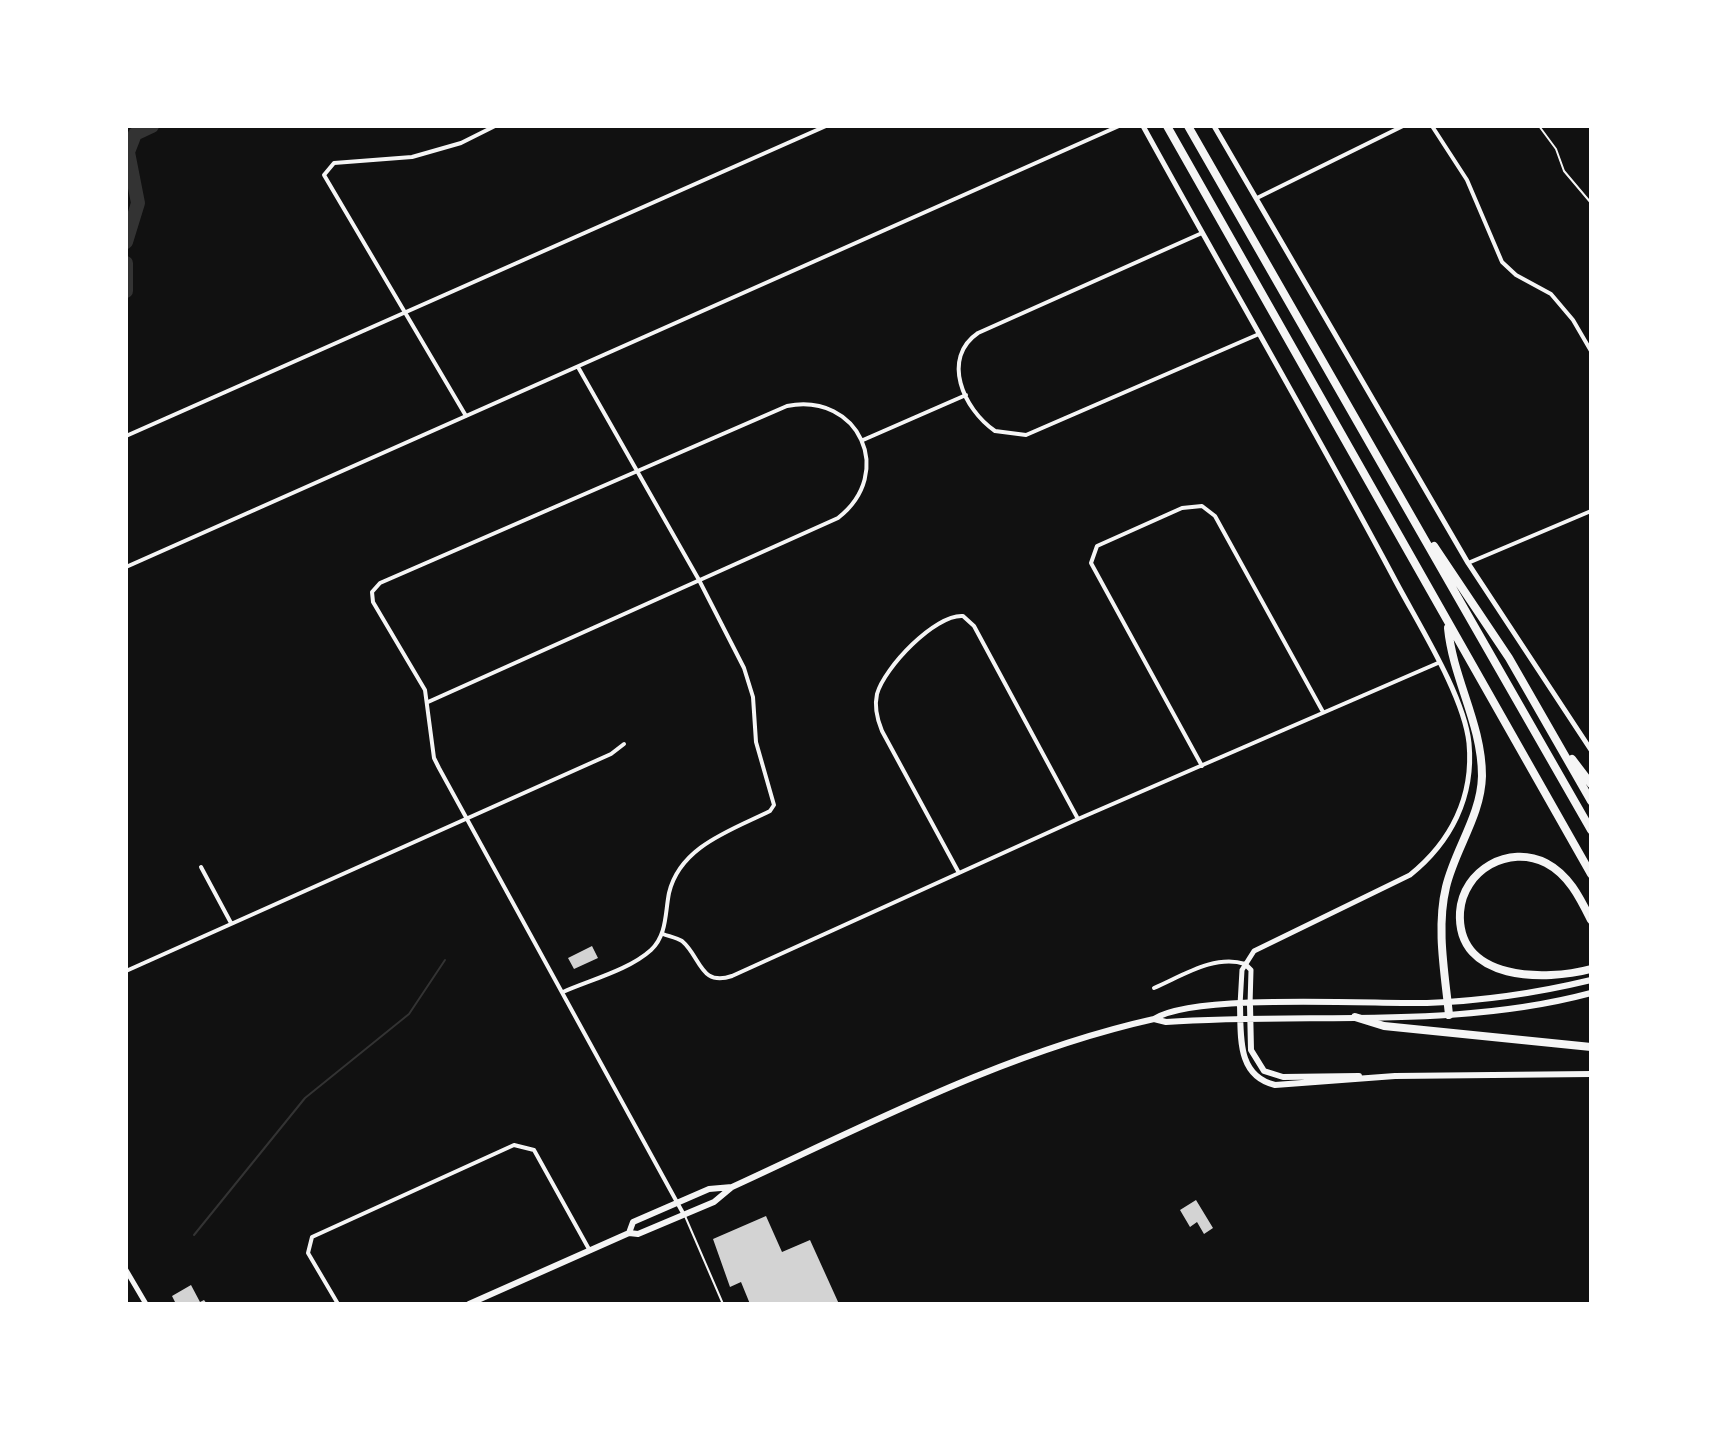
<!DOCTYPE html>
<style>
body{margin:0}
#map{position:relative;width:1717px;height:1430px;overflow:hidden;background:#111;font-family:Figtree,sans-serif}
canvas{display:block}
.frame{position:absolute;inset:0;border:128px solid #fff;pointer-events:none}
</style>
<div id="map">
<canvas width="1717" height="1430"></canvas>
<div class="frame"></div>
</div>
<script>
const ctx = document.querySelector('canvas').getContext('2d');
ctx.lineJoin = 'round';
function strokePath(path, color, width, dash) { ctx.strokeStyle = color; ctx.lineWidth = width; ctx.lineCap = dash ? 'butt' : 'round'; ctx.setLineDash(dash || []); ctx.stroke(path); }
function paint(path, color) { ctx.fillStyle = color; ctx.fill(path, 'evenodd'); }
const stream = new Path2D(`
 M194 1235 305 1098 409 1014 445 960`);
const river = new Path2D(`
 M126 242 138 203 128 152 135 134 152 126
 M126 263V291`);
const building = new Path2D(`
 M592 946 598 958 574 969 568 958Z
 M1196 1200 1213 1228 1204 1234 1197 1222 1190 1227 1180 1210Z
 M766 1216 782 1252 810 1240 839 1304H750L741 1282 730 1287 713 1239Z
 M191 1285 200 1302 204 1300 207 1304H176L172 1296Z`);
const path = new Path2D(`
 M1539 126 1556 149 1564 171 1591 203`);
const service = new Path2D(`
 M685 1216 723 1304`);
const minor = new Path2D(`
 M1432 126 1467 180 1502 262 1516 275 1551 294 1573 320 1591 351
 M1257 198 1403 126
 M1202 233 978 333C941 358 963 409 995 431L1026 435 1259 334
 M466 416 324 175 334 163 412 157 461 143 495 126
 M126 436 826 126
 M863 440 966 395
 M1468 563 1591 511
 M126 567 1119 126
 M428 702 838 518C896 473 859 392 787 406L380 583 372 592 373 602 425 690 434 758 439 768 684 1215
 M1202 766 1091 563 1097 546 1182 508 1202 506 1215 516 1323 712
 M201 867 231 923
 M959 873 882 731C877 719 874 707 877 694 884 668 935 614 963 616L974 626 1078 819
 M663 934C668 936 677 938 682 941 701 957 700 987 732 976L1078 819 1438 663
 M126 971 611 754 624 744
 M1154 988C1182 976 1215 954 1245 964
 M563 992C590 980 629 970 651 950 667 935 665 913 669 893 680 846 732 830 770 811L774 805 756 742 753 697 744 668 699 580 578 367
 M338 1304 308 1253 312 1237 514 1145 534 1150 590 1251`);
const tertiary = new Path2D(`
 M1143 126C1226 277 1313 426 1394 578 1417 622 1464 695 1469 743 1474 797 1451 842 1410 875L1254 951 1242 970 1240 1005
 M1214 126 1468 563 1591 750
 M1245 964 1251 970 1250 1005
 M126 1270 146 1304`);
const secondary = new Path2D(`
 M1240 1005C1241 1037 1237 1076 1275 1085L1395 1076 1591 1074
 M1250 1005 1251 1050 1264 1071 1283 1077 1359 1076
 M1154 1019 1166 1022C1307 1012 1453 1030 1591 993
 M629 1233 633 1222 709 1189 732 1187
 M469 1304 629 1233 638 1234 714 1202 732 1187C869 1124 1006 1052 1154 1019 1195 993 1371 1004 1427 1003 1483 1001 1537 993 1591 980`);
const motorway = new Path2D(`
 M1167 126 1591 874
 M1188 126 1591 830
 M1434 546 1509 658 1591 801
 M1448 628C1453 679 1482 724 1482 776 1481 816 1455 849 1446 887 1436 928 1445 974 1449 1015
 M1572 759 1591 784
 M1591 920C1580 898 1569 875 1546 863 1509 844 1463 870 1460 912 1456 982 1546 981 1591 969
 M1355 1017 1384 1026 1591 1047`);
strokePath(stream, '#333', 2);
strokePath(river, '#333', 14);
paint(building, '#d3d3d3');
strokePath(path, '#f5f5f5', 2);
strokePath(service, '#f5f5f5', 2);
strokePath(minor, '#f5f5f5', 4);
strokePath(tertiary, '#f5f5f5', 5);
strokePath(secondary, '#f5f5f5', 6);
strokePath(motorway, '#f5f5f5', 8);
</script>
